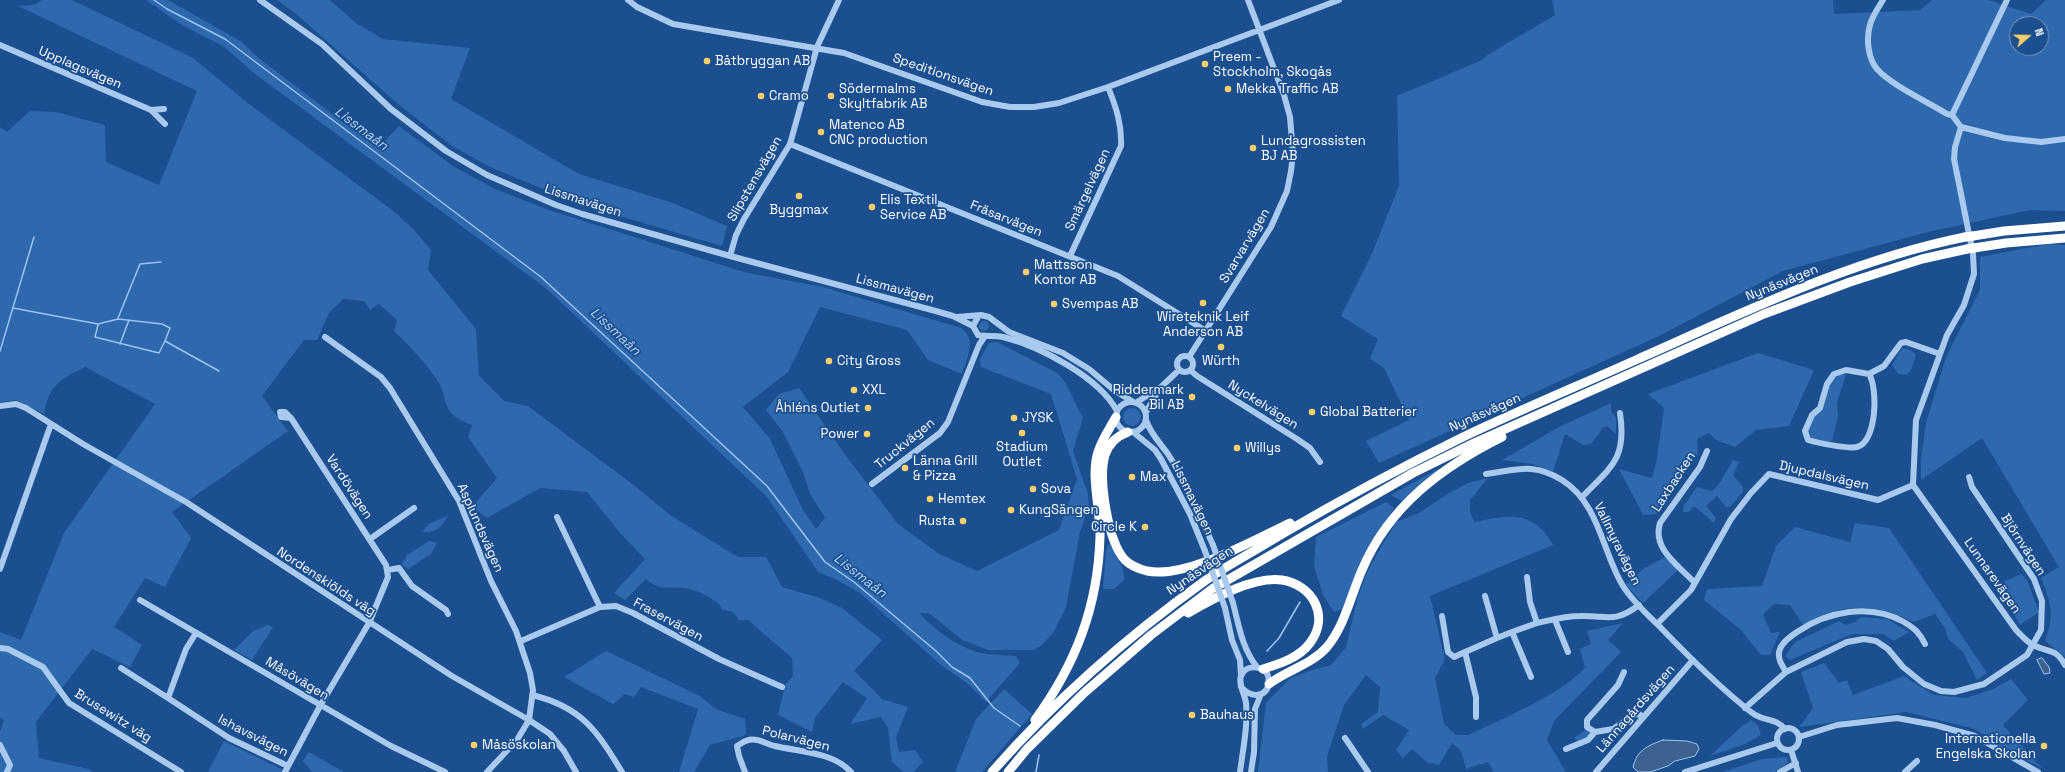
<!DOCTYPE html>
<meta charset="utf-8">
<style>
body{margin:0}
#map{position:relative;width:2065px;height:772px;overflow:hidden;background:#1b4f8f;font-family:"Space Grotesk",sans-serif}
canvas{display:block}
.north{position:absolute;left:2009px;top:16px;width:40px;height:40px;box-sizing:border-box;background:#1b4f8f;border:1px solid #7695bc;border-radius:50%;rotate:70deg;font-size:11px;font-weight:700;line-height:16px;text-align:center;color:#fff}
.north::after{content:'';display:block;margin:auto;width:14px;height:18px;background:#ffd166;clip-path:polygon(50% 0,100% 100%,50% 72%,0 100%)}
</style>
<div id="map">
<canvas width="2065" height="772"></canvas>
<div class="north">N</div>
</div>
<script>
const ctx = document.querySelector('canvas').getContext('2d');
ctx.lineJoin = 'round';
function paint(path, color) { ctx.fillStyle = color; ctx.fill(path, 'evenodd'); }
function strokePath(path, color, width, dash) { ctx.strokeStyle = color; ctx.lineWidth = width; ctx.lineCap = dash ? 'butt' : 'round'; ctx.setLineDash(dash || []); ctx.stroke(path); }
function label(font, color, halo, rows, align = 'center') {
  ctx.font = font + ' "Space Grotesk",sans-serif'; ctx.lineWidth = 3.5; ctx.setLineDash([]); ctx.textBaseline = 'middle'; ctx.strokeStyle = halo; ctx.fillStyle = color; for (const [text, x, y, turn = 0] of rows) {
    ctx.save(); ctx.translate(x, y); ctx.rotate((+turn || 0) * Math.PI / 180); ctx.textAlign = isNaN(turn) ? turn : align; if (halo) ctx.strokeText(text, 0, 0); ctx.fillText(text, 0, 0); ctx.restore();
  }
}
const green = new Path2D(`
 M42 0H72L193 58 249 104 396 213 413 229 431 250 428 270 476 329 479 376 504 401 528 406 635 486 670 515 738 557H766L782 587 820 598 842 608 882 640 854 671 882 699 908 707 896 738 899 752 915 750 923 762 913 772H904L892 762 888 728 881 717 850 724 867 698 843 682 815 718 812 732 778 715 785 685 793 676 792 658 748 620H739L733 612 721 609 720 605C710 597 698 590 684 588 666 586 662 592 646 579L625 600 614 593 645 559 621 534 587 492 540 488 487 518 472 507 497 478 468 437 472 425C437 413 452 400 435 377 423 360 409 345 394 331L397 320 379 304 370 310 364 301 343 299 329 313 317 340H304L262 396 288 431 172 512 191 538 165 587 145 578 114 627 142 645 130 667 92 649 36 722 39 758 89 769 93 772H0V732L4 720 0 718V632L21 640 64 533 155 404 85 367C60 379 49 385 44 414L16 400 0 402V127L7 132 30 111 56 112 105 125 106 162 159 185 197 91 18 6 34 5Z
 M146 0H168L242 42 256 56 373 145 380 146 399 126 453 166 495 189 549 210 744 272 823 287 961 328C977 339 967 359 962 374L928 360 907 330 820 307 788 372 743 407 770 439 803 510 816 529 825 518 810 494 803 472 783 432 766 410 779 394 799 388 846 456 898 524 939 554 977 571 1059 530 1077 479 1051 394 981 367 980 359 989 343 997 342 1057 373C1070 384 1073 403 1083 417L1073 451 1088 494 1089 505 1080 532 1066 607 1053 633 1042 645 1034 650H988L962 640 929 613H919C935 630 958 648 982 653 993 655 1005 655 1016 656L1020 663 986 702 967 683 941 665 860 593 835 579 818 572 767 497 547 289 255 74 223 46 182 25Z
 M277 0H330L356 23 383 39 470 48 451 99 579 174 673 203 727 226 722 246 582 205 492 168 452 146 398 104 296 14Z
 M1552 0H1833L1834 14 1920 10 1932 0H1989L2031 14 2046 0H2065V211L2030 210 1928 232 1783 271 1659 336 1379 463 1366 441 1409 420 1384 368 1370 359 1378 339 1341 316 1371 256 1399 186 1397 96 1480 61 1489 54 1555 15ZM2017 24H2041V48H2017Z
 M2048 244 2065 245V657L2045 641C2055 615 2051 603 2041 578L2059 567 1982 438 1921 480V459L1926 423 1946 357 1980 290V257Z
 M979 326a5 5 0 1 1 10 0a5 5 0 1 1-10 0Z
 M1902 348 1910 350 1916 355 1911 370 1907 375 1898 374 1892 365Z
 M1758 353 1814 370 1789 426 1756 430 1735 447 1716 440 1709 433 1697 439 1698 454 1656 514 1643 515 1619 469 1652 478 1657 458 1664 408 1648 394Z
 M1846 374 1837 403 1838 417 1832 441 1823 442 1811 438 1807 430 1829 384 1836 376Z
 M1611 403V411L1616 418V434L1607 426 1603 428 1591 444 1583 445 1565 434 1553 472 1533 464 1502 460 1557 428Z
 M1123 417a9 9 0 1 1 18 0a9 9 0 1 1-18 0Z
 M1733 460 1739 462 1733 475 1743 487V492L1730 507H1726L1717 496 1706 506 1716 518 1714 523 1694 506 1689 512H1683V507L1697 487 1712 491 1719 484Z
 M1438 469H1440L1403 502 1391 495Z
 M1488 478 1470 500V512L1474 522C1509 515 1533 509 1553 545L1430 596 1445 659 1435 678 1444 724 1456 735H1469C1507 716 1555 698 1585 668L1580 649 1591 644 1587 631 1623 623 1608 640 1621 652 1554 721 1547 740 1566 772H1494L1488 762 1466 769 1461 751 1452 743 1439 765 1428 763 1412 749 1403 758 1396 750 1409 730 1383 715 1363 729 1361 724 1378 712 1380 687 1366 675 1344 705 1327 756 1328 772H1258L1266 703 1289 679 1309 671 1331 665 1346 647 1358 596 1369 568 1396 522 1419 513 1449 493 1468 483Z
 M1386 502 1394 508 1370 545 1343 609 1334 612 1323 595 1314 566 1316 537Z
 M448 516C442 527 435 534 422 532L430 523Z
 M1855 523 1889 528 1987 673 1977 680 1963 652 1948 639 1945 628 1935 614 1914 622C1874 603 1842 602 1803 625L1790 605 1774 604 1763 614 1771 633 1780 632 1770 655H1761L1740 629 1704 600 1707 589 1762 586 1776 546 1795 527 1850 542Z
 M429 541 437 543 431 554 408 569 402 565 407 555Z
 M1109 543 1122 567 1125 579 1114 589H1103L1106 551Z
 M1665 557 1678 570 1643 603 1626 585 1643 569Z
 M2021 574 2027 580 2039 612 2020 625C2011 607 2004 604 2005 581Z
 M1861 617 1887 619 1909 632 1894 641 1883 634H1852L1790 660 1785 656 1795 642 1839 621 1846 625 1855 622Z
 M268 625 273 627 252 660 234 650 253 631Z
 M606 651 700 696 716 709 745 719 746 735 710 745 694 772H679L698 709 641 687 634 697 625 694 613 704 564 677Z
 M1824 663 1839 683 1847 680 1853 695 1904 676 1934 695 1966 698 1993 689 2011 679 2028 700 2003 725 2042 768 2004 749 1975 729 1906 712 1799 727 1813 708 1801 672Z
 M1004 689 1032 714 982 772H955L976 719Z
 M1751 720 1758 725 1761 735 1745 744 1710 756 1742 726Z
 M1587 729 1592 733 1587 739 1579 742 1574 738Z
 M224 741 283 770 280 772H208Z
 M309 752 344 772H312L303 761Z
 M1787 757 1788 763 1775 772H1723L1762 759Z`);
const water = new Path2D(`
 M2042 658 2049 667 2050 673 2044 674 2037 660Z
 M1663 740 1687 741 1697 744 1699 749 1695 756 1675 761 1668 766 1650 772H1638L1633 767C1637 750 1647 746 1663 740Z`);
const stream = new Path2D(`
 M154 0 167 9 225 39 541 277 767 486 825 562 854 582 936 651 952 667 970 678 994 708 1020 726
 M13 308 98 324 118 319 162 324 170 328 165 341
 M118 318 140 264 161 262
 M98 325 95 337 159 353 165 341 219 371
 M120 344 129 320
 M0 351 34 237
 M1267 651 1279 638 1300 602
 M1036 772 1039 755`);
const minor = new Path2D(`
 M260 0 322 44 391 109 446 151 487 175 556 205 582 214 730 256 932 310 953 316 973 326
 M628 0 637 7 673 24 844 53 982 102 1010 107H1034L1059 103 1108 87 1339 0
 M1883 0C1878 8 1872 16 1870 25 1866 38 1868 59 1877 69 1891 85 1928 102 1947 114L1952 115
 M0 45 151 110 165 124
 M151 110 164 109
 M1961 127 2005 138 2041 142 2065 139
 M790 144 1118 276 1206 331
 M730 256 736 235 744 219 790 144 817 47 839 0
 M1070 256 1121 146C1122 124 1116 107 1108 87
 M957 317 981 315 989 317 1009 332 1063 353 1089 369 1115 391 1132 401
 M978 317 973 326 978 335C986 337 994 335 1003 337 1039 346 1099 377 1117 411
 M325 337 381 377 390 388 459 501 491 581 516 631 530 673 533 690 529 720 517 740 487 772
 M1177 364a8 8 0 1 1 16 0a8 8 0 1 1-16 0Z
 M1189 357 1271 227 1287 191 1291 171 1293 154 1290 117 1284 95 1248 0
 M1190 370 1197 376 1297 439 1310 448 1320 462
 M1869 374C1878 388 1877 442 1857 447 1848 449 1818 443 1808 440L1805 431 1812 415 1820 408 1827 384 1834 374 1846 370 1869 374 1884 366 1901 343 1906 342 1940 354
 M1116 417a15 15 0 1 1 30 0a15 15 0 1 1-30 0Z
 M1137 402 1161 387 1179 370
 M0 406 16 404 26 408 83 444 186 502 452 676 529 720 550 734 564 751 576 772
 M1146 412 1159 390
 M1146 420C1150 433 1160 443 1168 454 1186 482 1199 514 1213 545
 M1133 432 1155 450 1161 459 1190 514 1205 551
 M1486 474C1517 470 1533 462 1562 480 1600 504 1602 552 1623 586 1633 602 1649 616 1662 629 1690 658 1719 687 1751 712 1763 722 1775 717 1785 729
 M872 484 940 433 948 422 979 345 985 336
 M1913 485 1916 420 1947 335 1964 305 1974 274 1973 254 1954 159 1955 147 1961 127 1952 115 2007 0
 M1913 485 2016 630C2021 635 2027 642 2033 645 2048 653 2055 647 2065 665
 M1582 497C1611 467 1627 459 1620 413
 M557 517 600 607
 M370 539 414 508
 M0 569 51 424
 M388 570 399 568 412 586 446 610 448 614
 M1695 583C1678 565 1652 549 1660 523L1700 467 1707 451
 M140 600 391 746 445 772
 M1233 603C1239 626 1242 648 1257 667
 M1225 608 1232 640 1240 660 1241 676
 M1442 616 1448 652 1454 657 1465 652 1476 697V717
 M1555 620 1568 652
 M1537 623C1551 620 1566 616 1580 616 1607 615 1614 624 1639 605
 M1657 624 1691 590 1731 519 1751 493 1769 474 1878 500 1913 485
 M1512 632 1537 623 1530 602 1527 577
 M1497 638 1512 632 1531 677
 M521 641 600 607 616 606 633 613 719 659 782 687
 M0 648 8 649 43 667 69 703 181 772
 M1465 652 1497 638 1485 596
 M121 668 168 698 186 649 196 633
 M1786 672C1782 665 1778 660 1779 652 1781 643 1790 637 1797 632 1828 611 1870 603 1904 622 1914 628 1920 633 1925 644
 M532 695C582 707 597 731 622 772
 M168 698 229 738 288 766
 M1745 708 1786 672 1847 642 1864 639 1876 641 1888 649 1903 667 1924 684 1941 691 1954 692 1984 684 2027 655 2041 630 2042 601 2034 579 1972 487 1969 477
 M1777 739a11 11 0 1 1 22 0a11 11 0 1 1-22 0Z
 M1595 732 1613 729 1634 715 1639 714 1643 717
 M1799 737 1837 725 1897 718 1935 725 1975 736 2038 772
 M1345 738 1368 772
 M0 745 10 765 7 772
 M1566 749 1588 740 1595 732 1587 727V720L1618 685 1624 672
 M1791 750 1798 772
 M285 772 320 706 369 623 388 577 386 565 291 418 285 412H280L281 417 291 418
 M745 772 739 756 737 746C743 742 749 738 757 740 763 741 769 745 775 746 800 752 833 752 851 772
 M1240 772C1243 749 1248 726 1246 703 1245 695 1238 684 1241 676 1246 664 1259 666 1267 673 1275 693 1255 703 1241 687
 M1251 772 1254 752 1255 709 1261 694
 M1596 772 1693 660
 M1685 772 1777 743
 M1780 772 1796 763
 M1905 772 1917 761`);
const highway = new Path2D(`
 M1973 236 2004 231 2065 226
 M1974 248 2006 243 2065 238
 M1128 432C1117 436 1109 443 1105 455 1098 479 1108 542 1125 560 1131 566 1139 569 1147 571 1186 579 1254 540 1290 523
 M1188 613C1212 599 1253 576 1282 580 1313 585 1330 616 1310 643 1299 658 1279 664 1263 669
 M1269 684C1287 670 1311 665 1327 647 1345 625 1351 595 1362 570 1389 506 1442 467 1502 437
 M1035 720C1076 664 1098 606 1100 537 1101 511 1090 476 1098 452 1102 439 1110 428 1116 417
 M992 772C1056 699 1128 636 1206 580 1231 563 1258 549 1284 533 1342 499 1402 467 1463 437 1520 410 1580 385 1638 359 1744 312 1851 260 1965 237
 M1008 772 1027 749 1084 693 1151 635 1212 589 1413 473 1474 443 1764 314 1850 282 1922 259 1967 249`);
const minorBridge = new Path2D(`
 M1213 545 1233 603
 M1205 551 1225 608`);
const highwayBridge = new Path2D(`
 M1965 237 1973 236
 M1967 249 1974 248`);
const markers = [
 [707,61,4,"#ffd166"],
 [1205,64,4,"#ffd166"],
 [1228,89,4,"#ffd166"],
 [761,96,4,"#ffd166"],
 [831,96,4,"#ffd166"],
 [821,132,4,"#ffd166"],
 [1253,148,4,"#ffd166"],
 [799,196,4,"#ffd166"],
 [872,207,4,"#ffd166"],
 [1026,272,4,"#ffd166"],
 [1203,303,4,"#ffd166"],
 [1054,304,4,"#ffd166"],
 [1221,347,4,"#ffd166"],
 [829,361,4,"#ffd166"],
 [854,390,4,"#ffd166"],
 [1192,397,4,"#ffd166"],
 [868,408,4,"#ffd166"],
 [1312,412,4,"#ffd166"],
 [1014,418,4,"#ffd166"],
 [1022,433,4,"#ffd166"],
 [867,434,4,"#ffd166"],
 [1237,448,4,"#ffd166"],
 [905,468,4,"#ffd166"],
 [1132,477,4,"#ffd166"],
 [1033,489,4,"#ffd166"],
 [930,499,4,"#ffd166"],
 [1011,510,4,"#ffd166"],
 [963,521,4,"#ffd166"],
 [1145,527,4,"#ffd166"],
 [1192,715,4,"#ffd166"],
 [474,745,4,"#ffd166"],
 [2044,746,4,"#ffd166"]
];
const poiNames = [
 ["Preem -",1213,57],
 ["Stockholm, Skogås",1213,72],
 ["Båtbryggan AB",715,61],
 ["Södermalms",839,89],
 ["Skyltfabrik AB",839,104],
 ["Mekka Traffic AB",1236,89],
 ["Cramo",769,96],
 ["Matenco AB",829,125],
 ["CNC production",829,140],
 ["Lundagrossisten",1261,141],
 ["BJ AB",1261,156],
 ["Elis Textil",880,200],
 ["Service AB",880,215],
 ["Byggmax",799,210,"center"],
 ["Mattsson",1034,265],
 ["Kontor AB",1034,280],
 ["Svempas AB",1062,304],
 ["Wireteknik Leif",1203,317,"center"],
 ["Anderson AB",1203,332,"center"],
 ["City Gross",837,361],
 ["Würth",1221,361,"center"],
 ["XXL",862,390],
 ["Riddermark",1184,390,"right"],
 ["Bil AB",1184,405,"right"],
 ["Åhléns Outlet",860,408,"right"],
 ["Global Batterier",1320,412],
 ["JYSK",1022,418],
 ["Power",859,434,"right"],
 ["Stadium",1022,447,"center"],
 ["Outlet",1022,462,"center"],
 ["Willys",1245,448],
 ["Länna Grill",913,461],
 ["& Pizza",913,476],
 ["Max",1140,477],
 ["Sova",1041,489],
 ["Hemtex",938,499],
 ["KungSängen",1019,510],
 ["Rusta",955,521,"right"],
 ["Circle K",1137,527,"right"],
 ["Bauhaus",1200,715],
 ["Internationella",2036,739,"right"],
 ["Engelska Skolan",2036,754,"right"],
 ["Måsöskolan",482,745]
];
const streetNames = [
 ["Upplagsvägen",80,68,23],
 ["Speditionsvägen",943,75,19],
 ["Slipstensvägen",755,179,-60],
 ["Smärgelvägen",1088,190,-65],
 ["Lissmavägen",583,201,18],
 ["Fräsarvägen",1006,219,22],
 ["Svarvarvägen",1245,246,-59],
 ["Nynäsvägen",1782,283,-22],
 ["Lissmavägen",895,289,15],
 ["Nyckelvägen",1263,405,32],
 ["Nynäsvägen",1485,413,-24],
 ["Truckvägen",905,444,-39],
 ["Djupdalsvägen",1824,476,13],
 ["Laxbacken",1674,482,-57],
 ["Vardövägen",349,487,57],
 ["Lissmavägen",1192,498,64],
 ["Asplundsvägen",480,528,66],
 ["Vallmyravägen",1617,544,64],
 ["Björnvägen",2023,545,57],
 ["Nynäsvägen",1200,571,-34],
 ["Lunnarevägen",1992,576,55],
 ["Nordenskiölds väg",326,582,33],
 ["Fraservägen",668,620,28],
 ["Måsövägen",297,679,31],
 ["Lännagårdsvägen",1636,709,-49],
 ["Brusewitz väg",113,716,32],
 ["Ishavsvägen",253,736,27],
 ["Polarvägen",796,739,14]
];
const waterNames = [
 ["Lissmaån",361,129,37],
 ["Lissmaån",615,332,43],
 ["Lissmaån",860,576,38]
];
paint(green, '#2e69ad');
paint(water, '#3c6290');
strokePath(water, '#9cc4f0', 1);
strokePath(stream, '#9cc4f0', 1.5);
strokePath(minor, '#a9c9ee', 6);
strokePath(highway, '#fff', 9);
strokePath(minorBridge, '#a9c9ee', 6);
strokePath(highwayBridge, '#fff', 9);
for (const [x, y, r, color] of markers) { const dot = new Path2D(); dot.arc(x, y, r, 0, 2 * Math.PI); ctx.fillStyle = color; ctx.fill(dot); strokePath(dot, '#1b4f8f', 1.5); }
label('13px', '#fff', '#1b4f8f', poiNames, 'left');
label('13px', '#fff', '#1b4f8f', streetNames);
label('italic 14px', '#b5d3f5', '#1b4f8f', waterNames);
</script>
